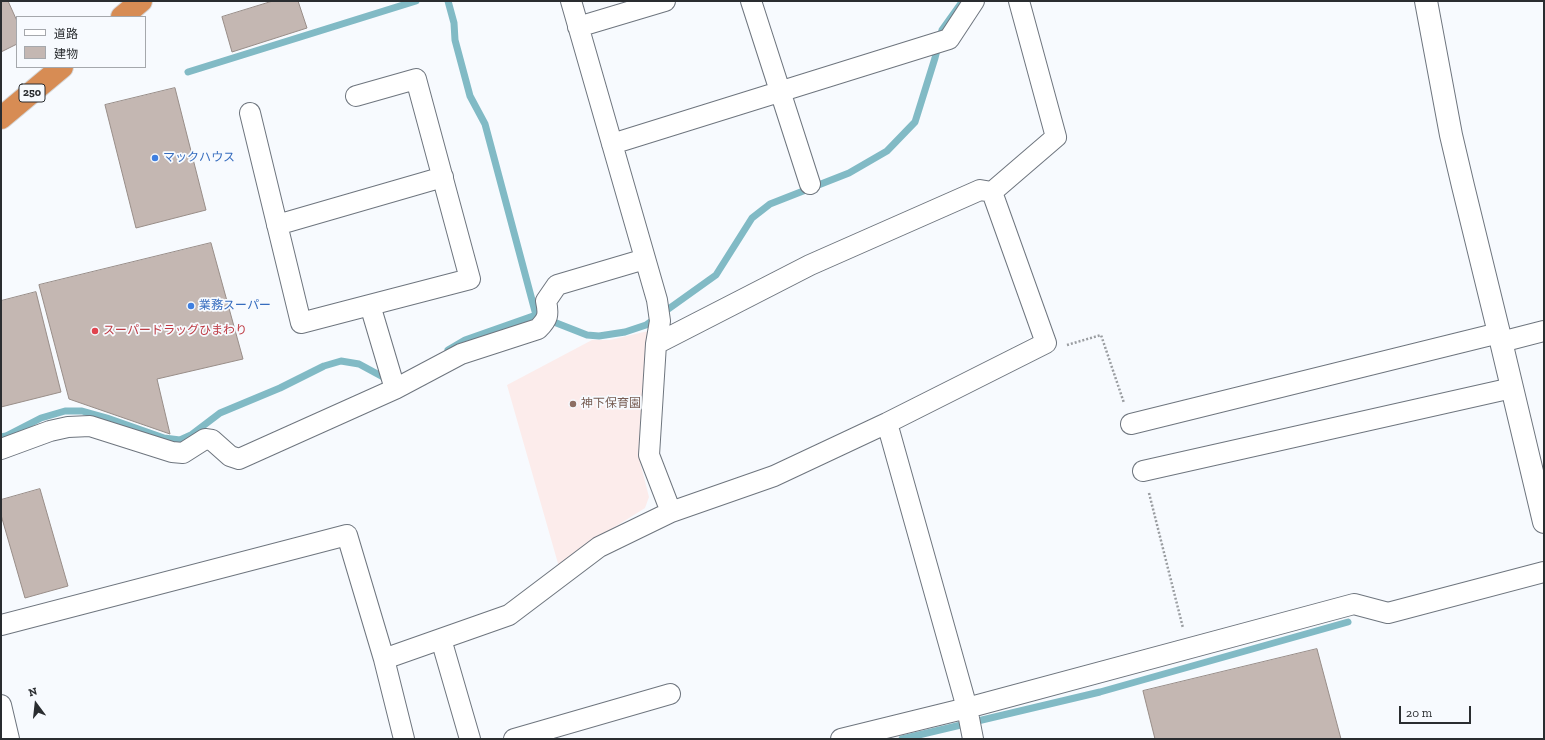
<!DOCTYPE html>
<meta charset="utf-8">
<style>
body{margin:0}
#map{position:relative;width:1545px;height:740px;overflow:hidden;background:#f7fafe;font-family:"Zilla Slab","Noto Sans JP",serif}
canvas{display:block}
.frame{position:absolute;inset:0;border:2px solid #2a2d30;pointer-events:none}
.legend{position:absolute;left:16px;top:16px;width:130px;height:52px;box-sizing:border-box;background:#f7fafe;border:1px solid #a5a8ac;margin:0;padding:5px 7px;list-style:none;font-size:12px;color:#2a2d30}
.legend li{display:flex;align-items:center;gap:8px;height:20px}
.legend b{width:20px;border:1px solid #a5a8ac}
.north{position:absolute;left:16px;top:684px;width:40px;height:40px;-webkit-text-stroke:3px #f7fafe;paint-order:stroke;rotate:345deg;font-size:11px;font-weight:700;line-height:16px;text-align:center;color:#2a2d30}
.north::after{content:'';display:block;margin:auto;width:14px;height:18px;background:#2a2d30;clip-path:polygon(50% 0,100% 100%,50% 72%,0 100%)}
.scale{position:absolute;left:1399px;top:706px;width:72px;height:18px;box-sizing:border-box;border:2px solid #2a2d30;border-top:0;padding-left:5px;font-size:12px;line-height:14px;white-space:nowrap;color:#2a2d30;-webkit-text-stroke:3px #f7fafe;paint-order:stroke}
</style>
<div id="map">
<canvas width="1545" height="740"></canvas>
<div class="frame"></div>
<ul class="legend">
<li><b style="height:5px;background:#fff"></b>道路</li>
<li><b style="height:11px;background:#c4b7b2"></b>建物</li>
</ul>
<div class="north">N</div>
<div class="scale">20 m</div>
</div>
<script>
const ctx = document.querySelector('canvas').getContext('2d');
ctx.lineJoin = 'round';
function paint(path, color) { ctx.fillStyle = color; ctx.fill(path, 'evenodd'); }
function strokePath(path, color, width, dash) { ctx.strokeStyle = color; ctx.lineWidth = width; ctx.lineCap = dash ? 'butt' : 'round'; ctx.setLineDash(dash || []); ctx.stroke(path); }
function label(font, color, halo, rows, align = 'center') {
  ctx.font = font + ' "Zilla Slab","Noto Sans JP",serif'; ctx.lineWidth = 3.5; ctx.setLineDash([]); ctx.textBaseline = 'middle'; ctx.strokeStyle = halo; ctx.fillStyle = color; for (const [text, x, y, turn = 0] of rows) {
    ctx.save(); ctx.translate(x, y); ctx.rotate((+turn || 0) * Math.PI / 180); ctx.textAlign = isNaN(turn) ? turn : align; if (halo) ctx.strokeText(text, 0, 0); ctx.fillText(text, 0, 0); ctx.restore();
  }
}
const education = new Path2D(`
 M648 331 640 462 649 497 645 508 610 530 559 567 507 385 592 340H610Z`);
const stream = new Path2D(`
 M448 1 454 23 455 40 470 96 485 124 536 315
 M188 72 416 1
 M448 350 465 340 536 315 587 335 599 336 625 332 646 325 716 275 752 218 770 204 849 173 887 151 915 122 935 58 942 30 962 2
 M1 437 6 436 41 418 65 411H82L107 418 164 438 180 440 191 435 220 413 280 388 324 366 341 361 359 364 383 377
 M902 739 1100 692 1348 622`);
const building = new Path2D(`
 M1 1H8L17 21V44L1 52Z
 M273 1H298L307 28 232 52 222 17Z
 M175 88 206 210 136 228 105 105Z
 M211 243 243 359 157 379 170 434 69 399 39 285Z
 M36 292 61 392 1 407V301Z
 M40 489 68 586 25 598 1 515V500Z
 M1317 649 1341 739H1155L1143 691Z`);
const path = new Path2D(`
 M1067 345 1101 335 1124 403
 M1149 493 1183 628`);
const minor = new Path2D(`
 M571 1 657 300 660 321 656 344 649 455 671 512
 M751 1 810 184
 M578 27 665 1
 M356 96 416 79 470 279 370 305
 M250 113 301 323 370 305 395 389
 M612 144 949 39 974 1
 M277 225 443 177
 M1501 342 1544 331
 M656 344 810 265 980 190 992 192
 M887 423 967 708 973 739
 M1131 424 1499 333
 M1 449 50 431 68 427 90 426 172 452 183 453 205 439 212 440 230 456 239 459 395 389 461 354 538 329C548 319 549 315 546 301L557 285 645 259
 M1143 471 1512 388
 M1 625 347 535 384 659 404 739
 M441 639 470 739
 M384 659 509 615 599 547 671 512 774 476 887 423 1046 343 992 192 1056 137 1019 1
 M1 705 9 739
 M514 739 670 694
 M841 739 967 708 1354 604 1388 613 1544 572`);
const tertiary = new Path2D(`
 M1426 1 1451 135 1463 186 1499 333 1544 522`);
const trunk = new Path2D(`
 M122 17 141 1
 M1 118 62 67`);
const markers = [
 [155,158,4,"#3f7fe0"],
 [191,306,4,"#3f7fe0"],
 [95,331,4,"#e0444e"],
 [573,404,4,"#8d6e63"]
];
const shields = [
 [32,93,26]
];
const shieldNames = [
 ["250",32,93]
];
const shopNames = [
 ["マックハウス",163,158],
 ["業務スーパー",199,306]
];
const healthNames = [
 ["スーパードラッグひまわり",103,331]
];
const educationNames = [
 ["神下保育園",581,404]
];
paint(education, '#fceceb');
strokePath(stream, '#81bac5', 7);
paint(building, '#c4b7b2');
strokePath(building, '#988d88', 1);
strokePath(minor, '#6e757e', 22);
strokePath(tertiary, '#6e757e', 24);
strokePath(trunk, '#d4d5d6', 24);
strokePath(path, '#9a9da1', 2.5, [2, 2]);
strokePath(minor, '#fff', 20);
strokePath(tertiary, '#fff', 22);
strokePath(trunk, '#d78c54', 22);
for (const [x, y, r, color] of markers) { const dot = new Path2D(); dot.arc(x, y, r, 0, 2 * Math.PI); ctx.fillStyle = color; ctx.fill(dot); strokePath(dot, '#f7fafe', 1.5); }
for (const [x, y, w] of shields) { const box = new Path2D(); box.roundRect(x - w / 2, y - 9, w, 18, 3); ctx.fillStyle = '#f7fafe'; ctx.fill(box); strokePath(box, '#2a2d30', 1); }
label('bold 11px', '#2a2d30', null, shieldNames);
label('12px', '#366cbe', '#f7fafe', shopNames, 'left');
label('12px', '#be3a42', '#f7fafe', healthNames, 'left');
label('12px', '#785e54', '#f7fafe', educationNames, 'left');
</script>
